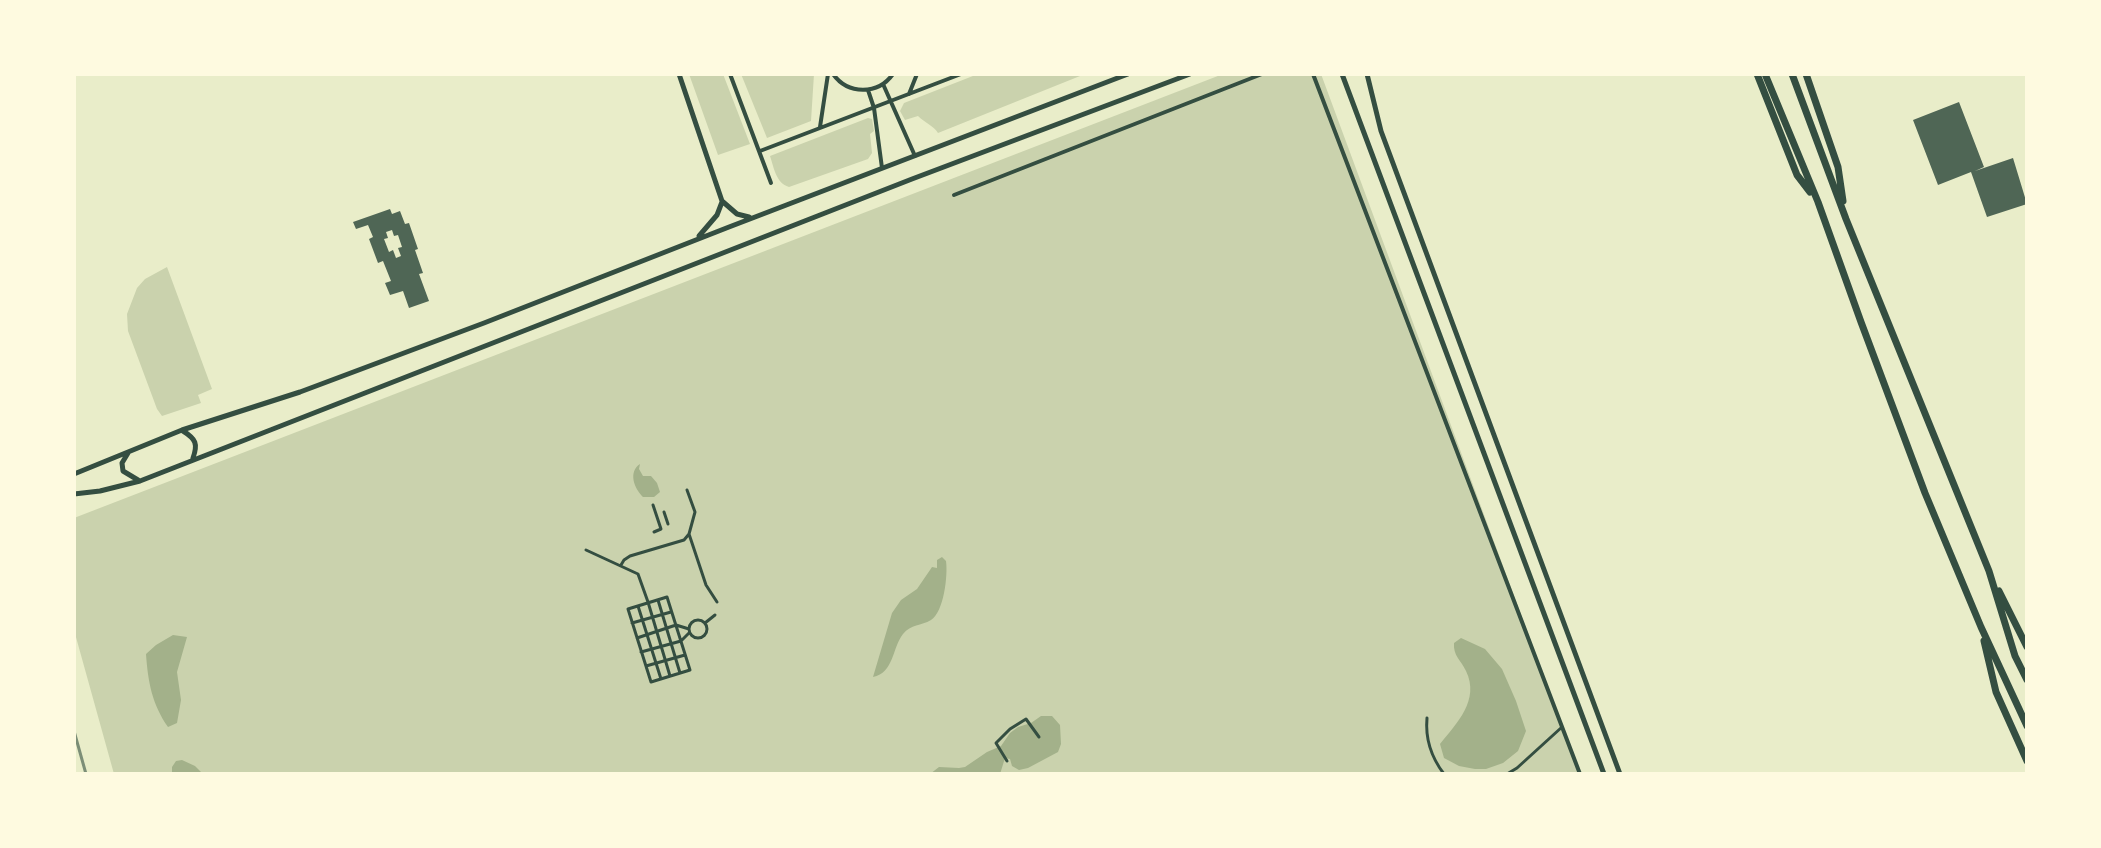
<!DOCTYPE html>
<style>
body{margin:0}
#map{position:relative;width:2101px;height:848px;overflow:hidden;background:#e9edc9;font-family:"Titillium Web",sans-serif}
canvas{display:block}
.frame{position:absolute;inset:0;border:76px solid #fefae0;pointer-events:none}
</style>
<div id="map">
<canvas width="2101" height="848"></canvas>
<div class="frame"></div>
</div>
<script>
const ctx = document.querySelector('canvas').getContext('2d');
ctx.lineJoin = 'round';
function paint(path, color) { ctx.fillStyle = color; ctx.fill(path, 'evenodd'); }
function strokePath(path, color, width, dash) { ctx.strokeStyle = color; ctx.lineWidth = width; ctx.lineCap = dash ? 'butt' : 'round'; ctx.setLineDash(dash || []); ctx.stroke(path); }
const green = new Path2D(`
 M689 74H723L750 144 718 155Z
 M741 74H814L811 121 767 138Z
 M978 74H1085L938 133C934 126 924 122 918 116L905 120 900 111 904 103Z
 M1223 74H1321L1580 774H114L74 630V518Z
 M868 118 872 119 874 131 870 134 872 153 868 159 789 187C776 183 774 168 770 156Z
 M167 267 212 389 198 395 201 403 162 416 157 409 128 331 127 314 137 288 145 279Z`);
const water = new Path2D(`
 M640 464 639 469 643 476H651L657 483 660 492 654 497H643C634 488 628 472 640 464Z
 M942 557 946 561C948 575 944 612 931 620 921 626 911 624 903 634 892 648 894 673 873 677L892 613 901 600 917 589 930 570 932 567 937 568V560Z
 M173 635 187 637 177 672 181 700 177 723 168 727C152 704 148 682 146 654L156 645Z
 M1461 638 1485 649 1502 669 1516 701 1526 731 1518 751 1503 763 1486 769H1475L1459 766 1444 758 1440 744C1457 723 1480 700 1466 671 1461 660 1453 656 1454 643Z
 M1041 716H1052L1060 725 1061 744 1058 752 1028 768 1019 770 1012 766 1010 759 1005 758 1000 774H930L939 767 959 768 965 767 987 752 1001 746 1010 733 1018 727 1031 723Z
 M182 760 195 766 203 774H172V767L176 761Z`);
const building = new Path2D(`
 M1959 102 1984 167 1975 171 2013 158 2027 204 1987 217 1971 172 1938 185 1913 120Z
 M390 209 392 214 400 211 405 224 409 223 418 249 415 250 423 273 419 274 429 301 409 308 403 291 390 295 385 283 391 281 383 261 378 263 369 239 373 237 368 225 356 229 353 222ZM392 230 394 236 398 235 402 247 398 248 401 256 396 258 393 250 389 252 384 239 388 238 386 232Z`);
const pedestrian = new Path2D(`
 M653 505 661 529 654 532
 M664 512 668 524
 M689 534 706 585 717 602
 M586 550 638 574 648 602 670 676
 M621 565 624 560 630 556 684 540 689 534 695 512 687 490
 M667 597 690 670 651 682 628 609Z
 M658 600 680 673
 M638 606 661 679
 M689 629a9 9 0 1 1 18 0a9 9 0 1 1-18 0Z
 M632 623 671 612
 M705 623 715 615
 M637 638 676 625 689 629
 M641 652 681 641 689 633
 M646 666 685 655
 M1427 718C1425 740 1431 757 1444 774
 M1007 761 996 743 1010 729 1026 719 1039 737
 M1507 774 1517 768 1562 727`);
const minor = new Path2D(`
 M730 74 771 183
 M833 74C848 95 878 95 893 74
 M1313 74 1580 774
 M883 84 915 156
 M868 90 874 108 882 168
 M909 94 917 74
 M820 127 828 74
 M760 151 961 74
 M954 195 1262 74`);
const tertiary = new Path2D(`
 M679 74 722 201 737 214 749 217
 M1342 74 1604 774
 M1367 74 1381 131 1620 774
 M699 236 717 215 722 202
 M183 431C196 439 198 444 193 458
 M128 453 122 463 123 471 138 480
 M74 474 182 430 300 392 484 323 729 227 1128 74
 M74 494 100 491 140 481 912 179 1190 74`);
const trunk = new Path2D(`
 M1757 74 1797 175 1810 192
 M1765 74 1818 202 1861 322 1925 493 1981 627 2027 726
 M1792 74 1846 219 1989 571 2015 656 2027 680
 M1806 74 1838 167 1843 201
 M1999 591 2027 647
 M1984 641 1996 692 2027 761`);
const rail = new Path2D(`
 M74 731 86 774`);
paint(green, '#cad2ad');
paint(water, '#a3b18a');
paint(building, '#4f6655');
strokePath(pedestrian, '#344e41', 3);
strokePath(minor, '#344e41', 4);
strokePath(tertiary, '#344e41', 5);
strokePath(trunk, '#344e41', 7);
strokePath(rail, '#7c8e77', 3);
</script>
